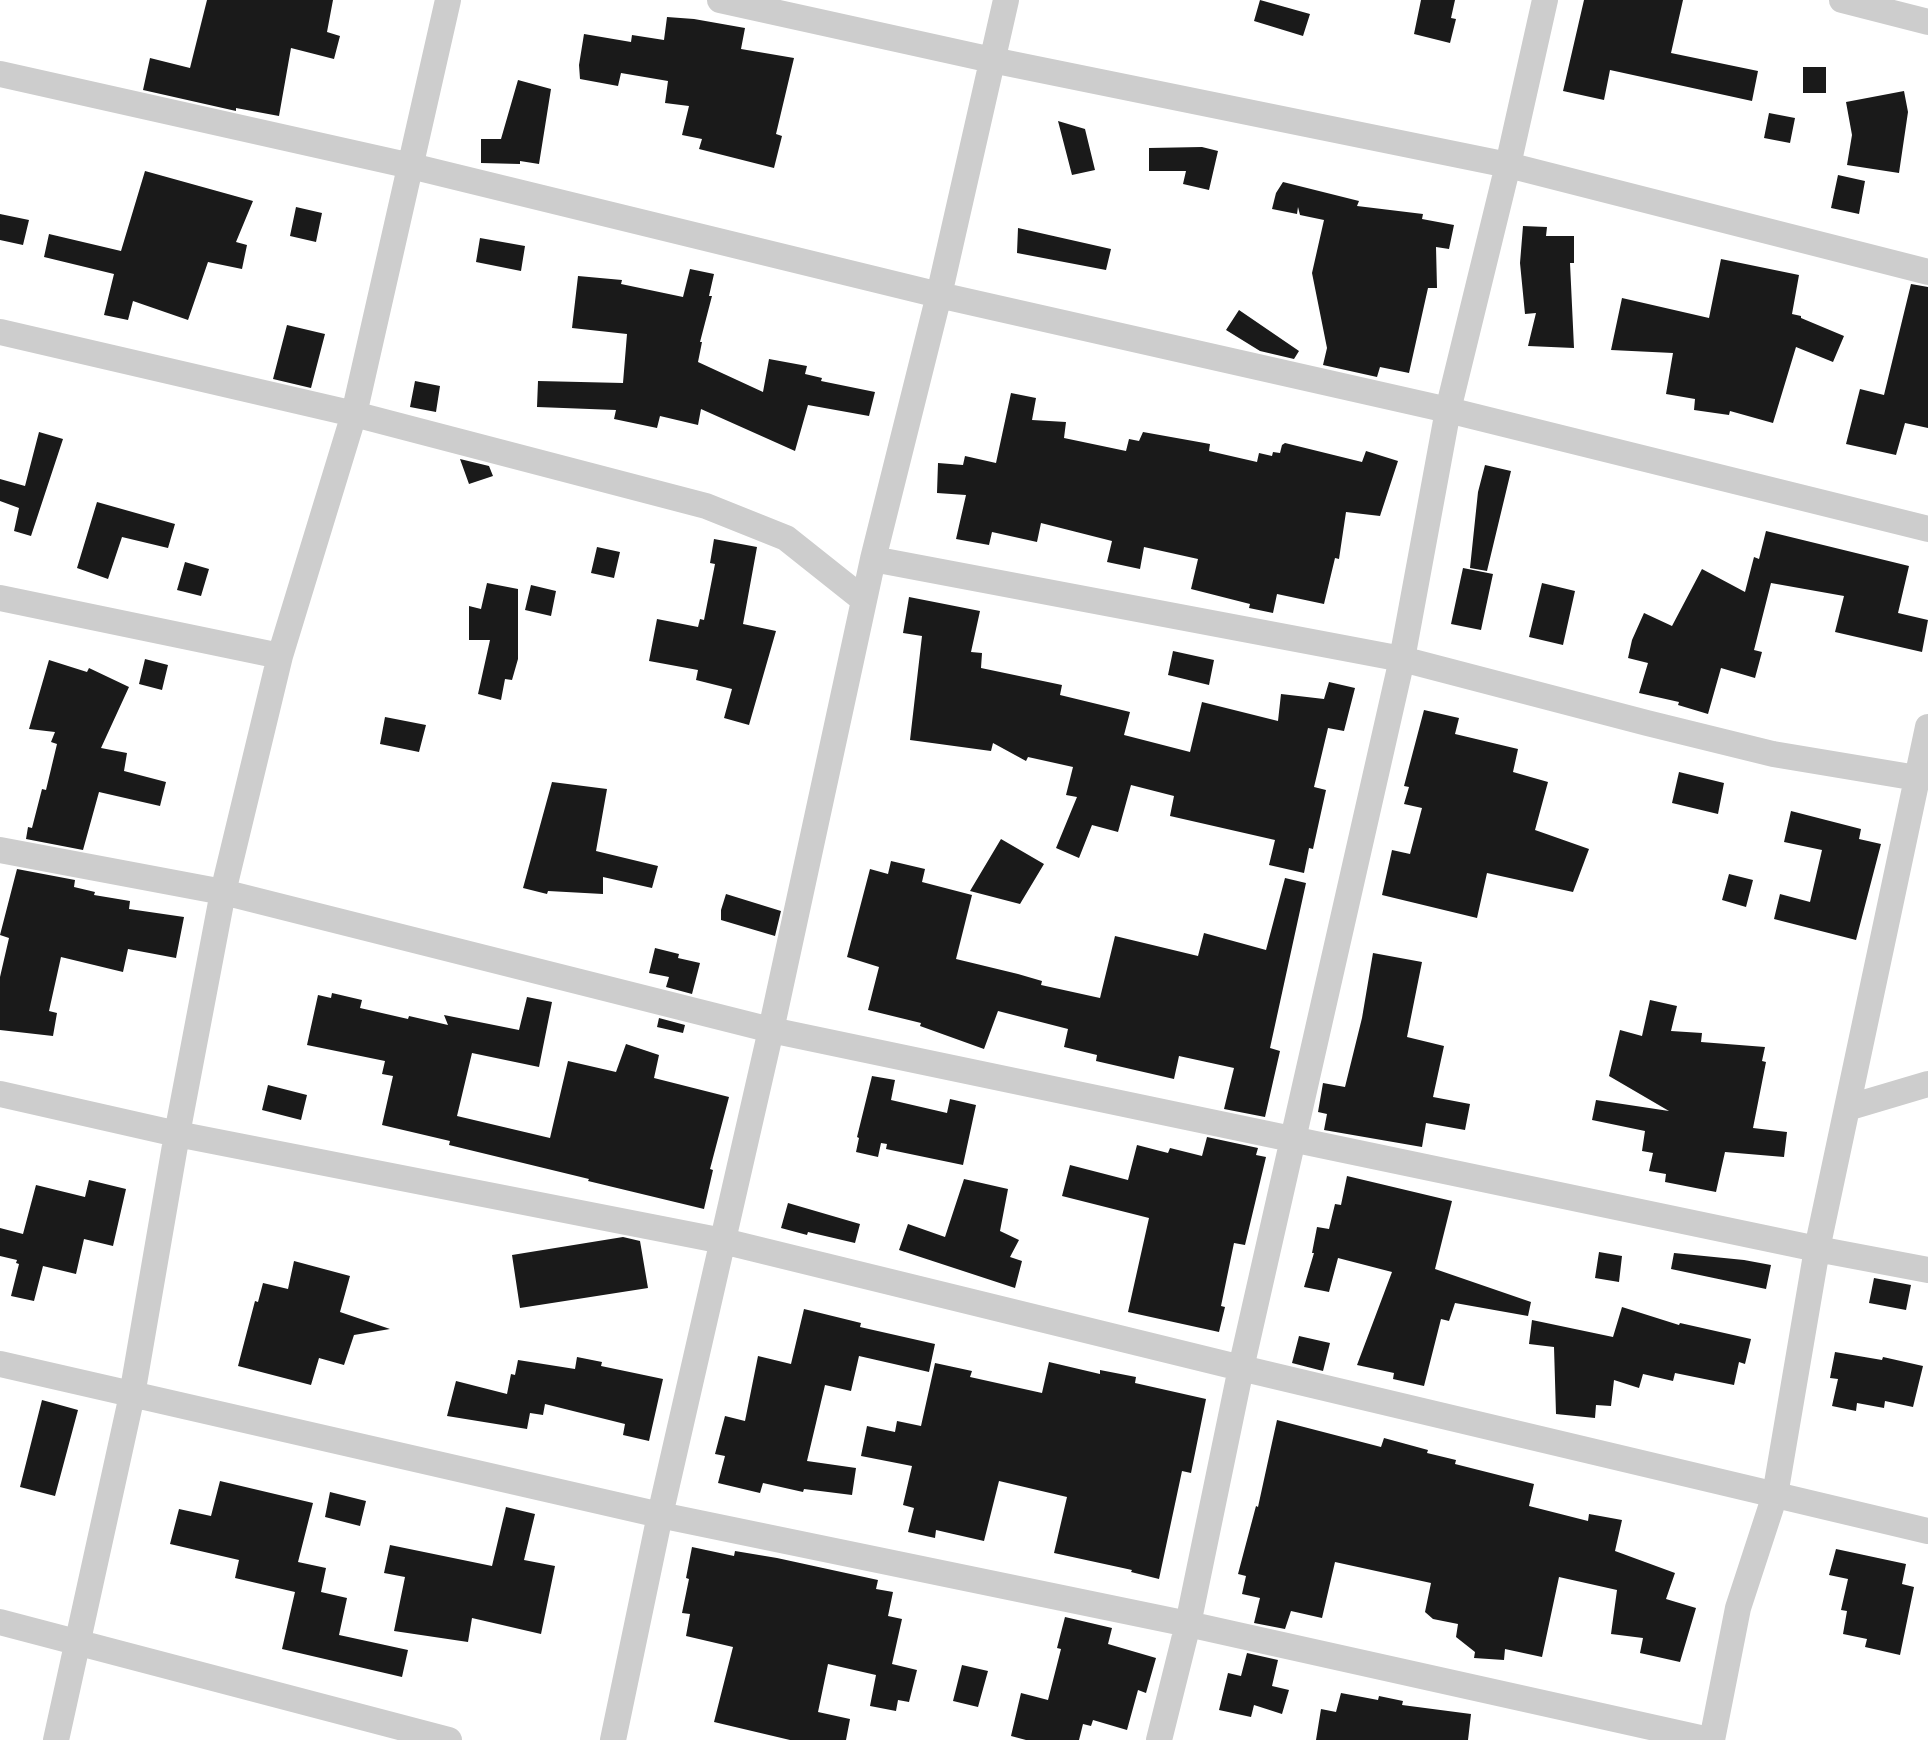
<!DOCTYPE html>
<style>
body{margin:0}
canvas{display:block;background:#fff}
</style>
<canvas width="1928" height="1740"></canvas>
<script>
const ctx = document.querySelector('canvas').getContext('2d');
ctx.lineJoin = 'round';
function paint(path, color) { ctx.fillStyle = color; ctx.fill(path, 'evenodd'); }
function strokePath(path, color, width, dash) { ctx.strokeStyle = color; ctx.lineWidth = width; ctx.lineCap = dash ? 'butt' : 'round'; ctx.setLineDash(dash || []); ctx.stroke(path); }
const building = new Path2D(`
 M207 0H333L327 32 340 36 334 59 291 48 279 116 236 108V111L143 90 150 58 190 68Z
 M1260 0 1310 14 1303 36 1254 21Z
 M1421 0H1455L1451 18 1456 19 1450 43 1414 34Z
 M1584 0H1683L1671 53 1758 71 1752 101 1610 70 1604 100 1563 91Z
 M667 17 694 19 745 28 741 49 794 58 776 134 782 136 774 168 699 149 702 139 682 135 689 106 665 103 668 81 621 73 618 86 580 79 579 65 584 34 631 42 632 35 664 40Z
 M1803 67H1826V93H1803Z
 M518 80 551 89 539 164 520 161V164L481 163V139H501Z
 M1904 91 1908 112 1899 173 1847 165 1852 135 1846 102Z
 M1769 113 1795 118 1790 143 1764 138Z
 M1058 121 1085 129 1095 170 1072 175Z
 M1202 147 1218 151 1209 190 1183 184 1186 171H1149V148Z
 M145 171 253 201 236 242 247 245 242 269 208 262 188 320 133 301 128 320 104 315 114 274 44 257 49 234 121 251Z
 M1838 175 1865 181 1859 214 1831 208Z
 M1283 182 1359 201 1357 206 1423 214 1422 219 1454 225 1449 249 1436 247 1437 288H1428L1409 373 1380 367 1377 377 1323 365 1327 348 1312 273 1324 220 1300 215 1298 207 1297 214 1272 209 1276 193Z
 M296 207 322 213 316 242 290 236Z
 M0 214 29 220 23 245 0 240Z
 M1523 226 1547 227 1546 236H1574V263H1570L1574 348 1528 346 1536 313 1525 314 1520 263Z
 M1018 228 1111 249 1106 270 1017 253Z
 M480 238 525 246 521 271 476 262Z
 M1721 259 1799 275 1792 314 1801 316V318L1844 336 1833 362 1796 347 1773 423 1730 411 1729 415 1694 410 1695 399 1666 394 1673 353 1611 350 1622 298 1709 318Z
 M690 269 714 274 709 296H712L700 342H702L698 362 763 392 769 359 807 366 805 374 822 378 821 381 875 392 869 416 808 405 795 451 701 409 698 425 660 416 657 428 614 419 616 410 537 407 538 381 623 383 627 334 572 328 578 276 622 280 621 284 683 297Z
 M1911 284 1928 287V428L1905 423 1896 455 1846 444 1860 389 1884 395Z
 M1239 310 1299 351 1294 359 1260 351 1226 330Z
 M287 325 325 334 311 388 273 379Z
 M415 381 440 386 436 412 410 407Z
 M1011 393 1036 398 1032 420 1066 422 1064 438 1126 451 1129 439 1139 441 1143 432 1210 444 1209 451 1257 462 1259 453 1272 456 1273 452 1280 453 1282 445 1285 443 1362 462 1366 451 1398 461 1380 516 1346 512 1339 559 1335 558 1324 604 1277 594 1273 613 1249 608 1250 604 1191 589 1198 559 1144 547 1140 569 1107 562 1112 541 1041 523 1037 542 992 532 989 545 956 539 966 495 937 493 938 463 963 465 965 456 996 463Z
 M39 432 63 439 31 536 14 531 19 508 0 501V479L25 486Z
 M460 459 489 466 493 476 469 484Z
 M1485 465 1511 471 1487 571 1470 568 1478 492Z
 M97 502 175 524 168 548 122 537 108 579 77 568Z
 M1766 531 1909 566 1898 613 1928 620 1922 652 1835 632 1844 596 1771 583 1754 650 1762 652 1755 678 1721 668 1708 714 1678 705 1679 702 1639 693 1648 663 1628 658 1632 640 1644 613 1672 626 1702 569 1745 592 1754 557 1759 559Z
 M714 539 757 547 743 624 776 631 749 725 724 718 732 689 696 680 698 670 649 661 657 619 698 627 700 619 704 620 715 564 710 563Z
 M597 547 620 552 614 578 591 573Z
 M185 562 209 569 201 596 177 590Z
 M1463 568 1493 574 1481 630 1451 624Z
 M487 583 518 589V659L512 680 505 679 501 700 478 694 490 640H469V606L481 609Z
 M1542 583 1575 591 1563 645 1529 637Z
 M531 585 556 591 551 616 525 610Z
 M909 597 980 611 971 652 982 653 981 668 1062 685 1060 695 1130 712 1124 735 1190 752 1202 702 1278 721 1281 694 1324 699 1329 682 1355 688 1344 731 1328 728 1314 787 1326 790 1313 849 1309 848 1304 873 1269 865 1275 840 1170 816 1174 796 1131 785 1118 832 1092 825 1079 858 1056 848 1077 797 1066 795 1073 767 1028 757 1026 761 993 743 991 751 910 740 922 636 903 633Z
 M1173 651 1214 660 1209 685 1168 675Z
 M145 659 168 665 162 690 139 684Z
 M49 660 87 672 89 668 129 687 101 748 127 753 124 771 166 782 160 806 99 792 83 850 26 839 28 827 32 828 42 789 46 790 57 744 51 742 55 732 29 729Z
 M1424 710 1459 718 1455 734 1518 749 1513 772 1548 782 1535 830 1589 849 1573 892 1487 873 1477 918 1382 895 1392 850 1410 854 1422 808 1404 804 1409 787 1404 786Z
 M385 717 426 725 419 752 380 744Z
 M1679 772 1724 783 1718 814 1672 803Z
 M552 782 607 789 596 851 658 866 652 888 603 877V894L548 891 547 894 523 888Z
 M1791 811 1861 829 1859 839 1881 844 1856 940 1774 919 1780 894 1810 902 1822 850 1784 842Z
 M1001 839 1044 864 1020 904 970 891Z
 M891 861 925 869 922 882 972 895 956 959 1018 974 1042 981 1041 985 1100 998 1115 936 1198 956 1204 933 1266 950 1285 878 1306 883 1270 1048 1280 1051 1265 1117 1224 1109 1234 1068 1179 1056 1174 1079 1096 1061 1097 1055 1064 1047 1068 1029 998 1011 984 1049 920 1026 921 1023 868 1010 879 967 847 957 870 869 888 874Z
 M17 869 75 880 74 887 95 892 94 895 130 901 129 909 184 917 176 958 128 949 123 972 61 957 49 1011 57 1013 53 1036 0 1030V977L9 938 0 935Z
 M1729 874 1753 880 1746 907 1722 900Z
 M726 894 781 911 775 936 721 920V910Z
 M655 948 679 954 678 958 700 963 692 994 666 987 669 977 649 973Z
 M1373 953 1422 962 1407 1037 1444 1046 1433 1097 1470 1104 1465 1130 1426 1123 1422 1147 1324 1130 1327 1114 1318 1112 1323 1083 1345 1087 1362 1018Z
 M332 993 362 1000 360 1008 408 1019 409 1016 448 1025 444 1015 519 1030 527 997 552 1002 539 1067 472 1053 457 1116 550 1138 568 1061 616 1072 626 1044 659 1055 654 1078 729 1097 710 1169 713 1170 704 1209 588 1181 589 1179 449 1145 450 1141 382 1125 393 1076 382 1074 385 1061 307 1045 318 995 331 998Z
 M1650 1000 1677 1006 1671 1031 1702 1033 1701 1042 1765 1047 1762 1061 1766 1062 1753 1128 1787 1132 1784 1157 1725 1152 1716 1192 1665 1182 1666 1174 1649 1171 1653 1153 1642 1151 1645 1131 1592 1120 1596 1100 1669 1111 1609 1076 1620 1030 1642 1036Z
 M659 1018 685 1025 683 1033 657 1027Z
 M872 1076 895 1080 891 1100 947 1113 950 1099 976 1105 963 1165 886 1149 887 1144 881 1143 878 1157 856 1152 859 1138 857 1137Z
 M268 1085 307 1095 301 1120 262 1110Z
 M1207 1137 1258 1148 1256 1155 1266 1157 1245 1245 1234 1243 1221 1306 1225 1307 1219 1332 1128 1312 1149 1218 1062 1196 1070 1165 1128 1180 1137 1145 1168 1153 1170 1148 1202 1156Z
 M1347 1176 1452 1201 1435 1269 1531 1302 1528 1316 1455 1303 1449 1321 1441 1319 1424 1386 1393 1379 1394 1373 1357 1365 1392 1272 1338 1258 1329 1292 1304 1287 1314 1253H1312L1317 1227 1329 1229 1335 1204 1341 1205Z
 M964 1179 1008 1189 1000 1231 1019 1240 1010 1257 1022 1261 1015 1288 899 1250 908 1224 945 1237Z
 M89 1180 126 1189 113 1246 84 1239 76 1274 43 1266 34 1301 11 1296 19 1264 16 1263 17 1260 0 1256V1228L23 1234 36 1185 85 1197Z
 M788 1203 860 1224 855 1243 808 1232 807 1235 781 1228Z
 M623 1237 640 1241 648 1288 520 1308 512 1255Z
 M1599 1252 1622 1256 1619 1282 1595 1278Z
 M1674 1253 1744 1260 1771 1265 1766 1289 1671 1269Z
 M294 1261 350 1276 340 1312 390 1329 354 1335 344 1365 319 1358 311 1385 238 1366 255 1301 258 1302 263 1283 288 1289Z
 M1874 1278 1911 1285 1906 1310 1869 1303Z
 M1622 1307 1679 1325 1680 1323 1751 1339 1745 1364 1739 1362 1734 1385 1675 1373 1673 1381 1643 1374 1639 1388 1614 1380 1611 1406 1596 1405 1595 1418 1556 1414 1554 1347 1529 1344 1532 1320 1613 1337Z
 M804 1309 861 1323 860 1327 935 1344 929 1372 859 1356 851 1391 825 1385 807 1461 856 1468 852 1495 804 1489 803 1492 763 1483 760 1493 718 1483 725 1456 715 1454 725 1416 745 1421 758 1356 791 1364Z
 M1299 1336 1330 1343 1323 1371 1292 1363Z
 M1835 1352 1882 1360 1883 1357 1923 1366 1913 1407 1885 1401 1884 1408 1857 1403 1856 1411 1832 1406 1838 1379 1830 1378Z
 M577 1357 602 1362 601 1366 663 1379 649 1441 623 1435 625 1424 545 1404 543 1415 530 1413 527 1429 447 1416 456 1381 507 1394 511 1374 515 1375 518 1360 575 1369Z
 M1049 1362 1100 1374V1370L1136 1377 1135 1383 1206 1399 1191 1473 1182 1471 1159 1579 1131 1572 1132 1570 1054 1553 1067 1497 999 1481 984 1541 936 1530 935 1538 908 1532 914 1508 903 1505 912 1466 861 1456 867 1426 895 1432 897 1421 921 1426 935 1363 972 1371 970 1377 1042 1393Z
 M42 1400 78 1410 55 1496 20 1487Z
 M1277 1420 1381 1447 1384 1438 1428 1450 1427 1453 1456 1460 1455 1464 1534 1484 1529 1506 1588 1521 1589 1514 1622 1520 1615 1551 1675 1573 1666 1599 1696 1608 1680 1662 1640 1653 1643 1638 1611 1634 1617 1590 1559 1577 1542 1657 1505 1649 1504 1660 1474 1658 1475 1652 1456 1637 1458 1624 1433 1619 1425 1612 1431 1583 1335 1562 1322 1618 1291 1611 1285 1629 1254 1623 1260 1598 1242 1594 1246 1576 1238 1574 1256 1506 1258 1507Z
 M220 1481 313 1503 298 1562 326 1568 321 1592 347 1598 339 1635 408 1650 402 1677 282 1649 295 1592 235 1578 239 1560 170 1544 179 1509 211 1516Z
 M330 1492 366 1501 360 1526 325 1517Z
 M506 1507 535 1514 524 1560 555 1566 541 1634 472 1618 468 1642 394 1631 405 1577 384 1573 390 1545 492 1566Z
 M692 1547 734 1556 735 1551 777 1558 878 1580 876 1589 893 1592 888 1616 902 1619 892 1664 917 1670 909 1702 898 1700 896 1711 870 1706 876 1675 828 1664 818 1712 850 1719 846 1740H790L714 1722 733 1647 686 1636 690 1614 682 1613 689 1579 686 1578Z
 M1836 1549 1906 1564 1902 1584 1914 1587 1900 1655 1865 1647 1867 1639 1843 1634 1847 1611 1841 1610 1848 1579 1829 1575Z
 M1065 1617 1112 1628 1108 1644 1156 1658 1146 1693 1138 1690 1127 1730 1093 1720 1091 1726 1083 1724 1079 1740H1026L1011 1736 1021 1693 1048 1700 1061 1649 1057 1648Z
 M1247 1653 1278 1660 1272 1686 1289 1690 1282 1714 1254 1705 1251 1717 1219 1710 1228 1673 1241 1676Z
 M962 1665 988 1671 978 1707 953 1701Z
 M1341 1693 1378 1700 1379 1696 1403 1701 1402 1705 1471 1714 1468 1740H1316L1321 1709 1336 1712Z`);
const minor = new Path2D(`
 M720 0 992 60 1508 165 1928 272
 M1842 0 1928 22
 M0 74 411 166 939 295 1448 410 1928 529
 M0 332 354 414 706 506 786 538 864 600
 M873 559 1402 659 1647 723 1773 754 1917 778
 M0 598 280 656
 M0 850 223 892 771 1030 1817 1249 1928 1270
 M0 1094 177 1134 723 1241 1241 1368 1928 1531
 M1847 1108 1928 1084
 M0 1364 660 1515 1188 1624 1709 1740
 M0 1622 449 1740
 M56 1740 132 1395 177 1134 223 892 280 656 354 414 448 0
 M613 1740 660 1515 771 1030 873 559 939 295 1006 0
 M1159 1740 1188 1624 1241 1368 1402 659 1448 410 1508 165 1545 0
 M1712 1740 1738 1608 1775 1495 1817 1249 1928 727`);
paint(building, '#1a1a1a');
strokePath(minor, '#cdcdcd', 26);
</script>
